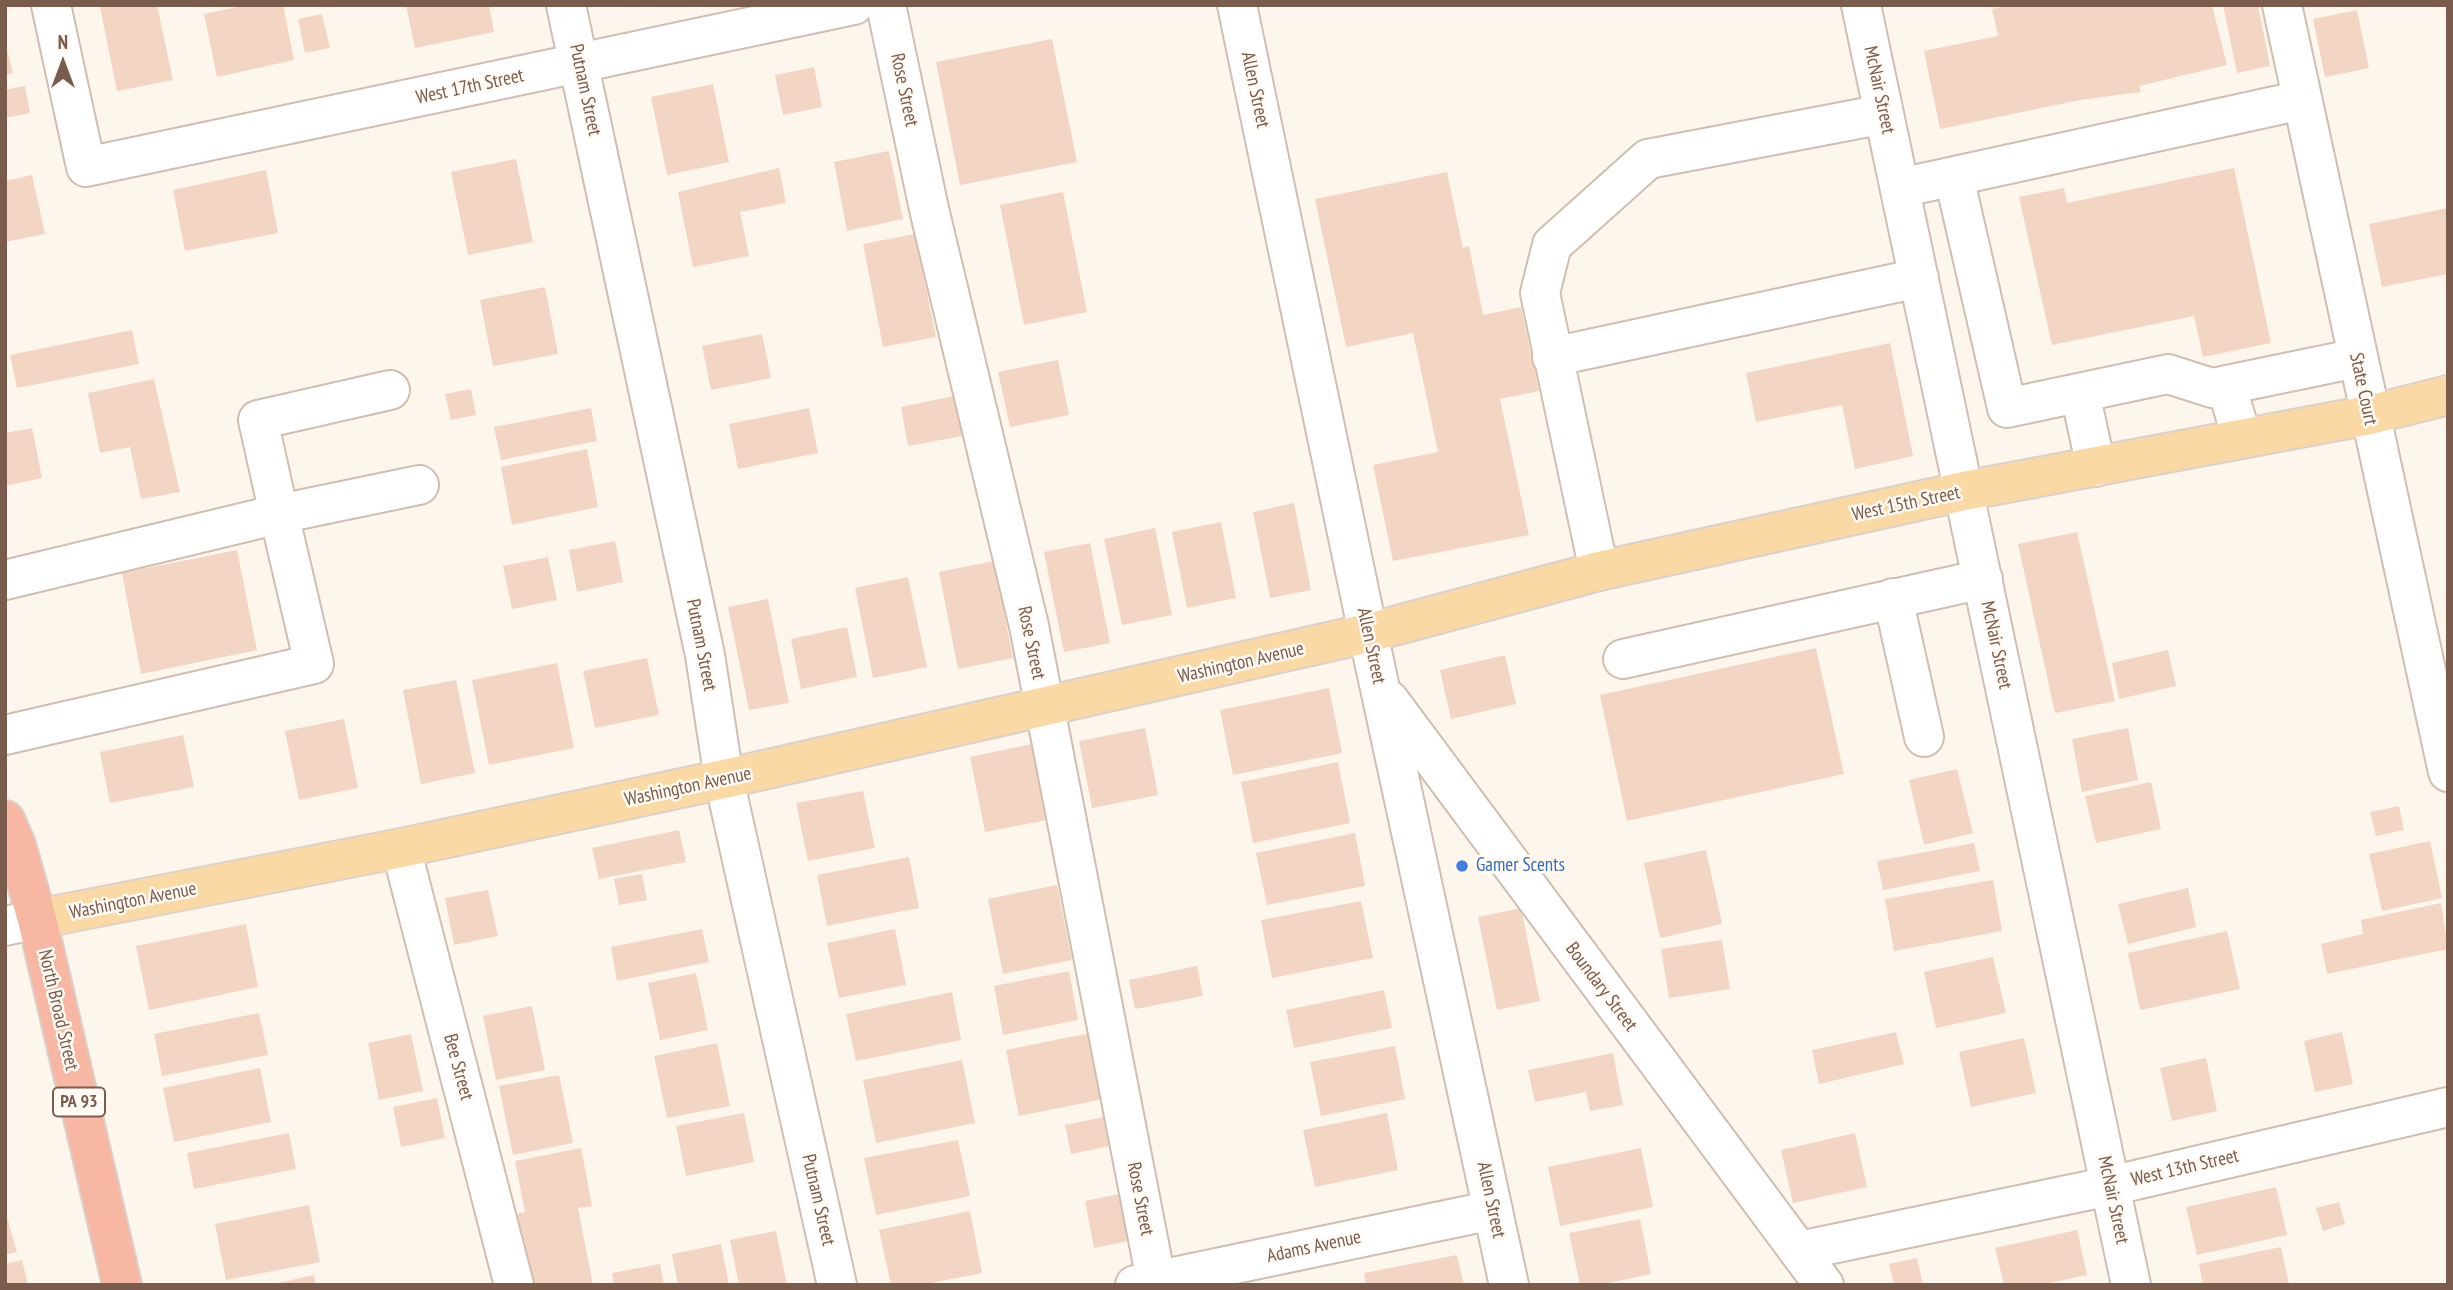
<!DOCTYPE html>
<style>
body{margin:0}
#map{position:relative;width:2453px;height:1290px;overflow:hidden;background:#fdf6ec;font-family:"PT Sans Narrow",sans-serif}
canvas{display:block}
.frame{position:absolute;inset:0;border:7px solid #7a5c4d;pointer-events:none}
.north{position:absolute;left:28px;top:28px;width:70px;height:70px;-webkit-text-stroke:5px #fffaf3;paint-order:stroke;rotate:0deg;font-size:19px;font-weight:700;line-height:28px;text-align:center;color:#7a5c4d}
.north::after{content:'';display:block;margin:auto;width:24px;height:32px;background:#7a5c4d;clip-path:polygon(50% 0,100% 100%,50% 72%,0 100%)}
</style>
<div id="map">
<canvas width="2453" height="1290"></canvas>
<div class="frame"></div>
<div class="north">N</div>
</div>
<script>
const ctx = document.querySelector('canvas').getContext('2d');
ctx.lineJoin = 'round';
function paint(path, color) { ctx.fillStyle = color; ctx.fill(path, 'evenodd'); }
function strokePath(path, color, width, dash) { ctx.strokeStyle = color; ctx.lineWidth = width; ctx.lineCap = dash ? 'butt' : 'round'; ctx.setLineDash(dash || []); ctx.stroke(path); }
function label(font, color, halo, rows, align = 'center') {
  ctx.font = font + ' "PT Sans Narrow",sans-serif'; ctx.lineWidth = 5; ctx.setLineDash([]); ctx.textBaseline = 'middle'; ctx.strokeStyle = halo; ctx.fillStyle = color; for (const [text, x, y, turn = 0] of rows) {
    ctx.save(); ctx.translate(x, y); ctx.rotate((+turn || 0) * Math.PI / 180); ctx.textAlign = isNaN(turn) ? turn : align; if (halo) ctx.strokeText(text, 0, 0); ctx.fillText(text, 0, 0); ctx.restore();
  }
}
const building = new Path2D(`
 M109 5H157L173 80 117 91 100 7Z
 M246 5H283L294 60 217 77 204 14Z
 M406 5H489L494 32 415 48Z
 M2011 5H2212L2227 65 2139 86 2141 92 2080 100 1940 129 1924 51 1998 36 1992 9Z
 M2223 5H2258L2270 66 2237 73Z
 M2357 10 2369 68 2325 77 2313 19Z
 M322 14 330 48 305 53 298 19Z
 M1052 39 1077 162 960 185 936 62Z
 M5 41 13 73 5 75Z
 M814 67 822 107 783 115 775 75Z
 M713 84 729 162 667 175 651 97Z
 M25 86 30 113 5 118V90Z
 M889 151 903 219 847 231 834 162Z
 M516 159 533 242 468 255 451 172Z
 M779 168 786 203 740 212 749 256 693 267 678 192Z
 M2234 168 2271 343 2203 357 2194 316 2052 345 2019 197 2064 188 2067 203Z
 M266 170 278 233 185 251 173 190Z
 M1447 172 1463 248 1469 246 1483 315 1521 307 1539 391 1500 399 1529 535 1393 561 1373 465 1438 452 1413 333 1346 347 1315 199Z
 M32 175 45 234 5 242V181Z
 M1063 192 1087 312 1024 325 1000 205Z
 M2448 208V274L2382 287 2369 224Z
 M915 234 936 337 883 347 863 244Z
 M545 287 558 354 493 366 480 300Z
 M132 330 139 364 17 388 10 355Z
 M762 334 771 378 711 390 702 346Z
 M1890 343 1913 456 1855 469 1842 405 1756 422 1746 373Z
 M1058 360 1069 415 1010 427 998 372Z
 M154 379 180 492 141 499 130 447 100 453 88 393Z
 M471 389 476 415 451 420 445 394Z
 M954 396 962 436 908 446 901 407Z
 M591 408 597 441 501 460 494 427Z
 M809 408 818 453 738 469 729 424Z
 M32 428 42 478 5 486V433Z
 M587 449 598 507 512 525 501 467Z
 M1294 503 1311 590 1270 598 1253 512Z
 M1221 522 1236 598 1187 608 1172 532Z
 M1155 528 1172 615 1122 625 1104 539Z
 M2077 532 2115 701 2055 713 2018 544Z
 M615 541 623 582 577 592 569 550Z
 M1090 543 1110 643 1064 652 1044 552Z
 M237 550 257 650 141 674 122 573Z
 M548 557 557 600 512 609 503 566Z
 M994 561 1013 658 958 669 939 572Z
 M908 577 927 667 873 678 855 588Z
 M768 599 789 703 749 710 728 607Z
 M847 627 857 677 801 689 791 639Z
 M1816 648 1844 774 1627 821 1600 695Z
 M2168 650 2176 686 2119 699 2112 663Z
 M1505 655 1516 704 1451 719 1440 670Z
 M647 658 659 715 595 728 583 671Z
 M557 663 574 748 489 765 472 680Z
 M456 680 475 773 421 784 403 690Z
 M1329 688 1342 753 1233 775 1220 710Z
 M344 719 358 788 299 800 285 731Z
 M1145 728 1158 795 1092 808 1079 741Z
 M2128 728 2138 780 2082 792 2072 739Z
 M183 735 194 787 110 803 100 752Z
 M1032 744 1047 820 985 832 970 757Z
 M1338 762 1350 823 1253 843 1241 782Z
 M1957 769 1973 833 1924 845 1909 780Z
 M2151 782 2161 829 2096 843 2085 796Z
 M863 791 875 848 808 861 796 803Z
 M2399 806 2404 830 2376 836 2370 812Z
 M679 830 686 862 599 879 592 848Z
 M1355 833 1365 886 1267 905 1256 853Z
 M2430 841 2442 898 2382 911 2369 854Z
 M1974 843 1980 871 1883 890 1877 861Z
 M1706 850 1722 924 1660 938 1644 863Z
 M909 857 919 908 827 926 817 875Z
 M642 874 647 900 619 905 614 879Z
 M1993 880 2002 931 1894 951 1885 899Z
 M1057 885 1072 960 1003 974 988 899Z
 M2188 888 2196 927 2128 944 2118 904Z
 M488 890 498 936 454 945 445 898Z
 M1361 901 1373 958 1272 978 1261 920Z
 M2441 903 2448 949 2327 974 2321 944 2363 934 2361 920Z
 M1521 908 1540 1001 1497 1010 1478 917Z
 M246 924 258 987 149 1010 136 946Z
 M702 929 709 962 617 981 611 947Z
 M895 929 906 985 839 998 827 943Z
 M2227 931 2240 989 2140 1010 2128 953Z
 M1722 940 1730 989 1669 998 1661 949Z
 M1993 957 2006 1013 1936 1028 1924 972Z
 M1197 966 1203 996 1135 1009 1129 980Z
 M1069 971 1078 1020 1003 1035 994 986Z
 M696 973 708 1030 660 1040 648 983Z
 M1384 990 1392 1028 1294 1048 1286 1010Z
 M952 992 961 1040 856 1061 846 1014Z
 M532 1006 545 1070 496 1080 483 1016Z
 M259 1013 268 1055 162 1076 154 1034Z
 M1896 1032 1904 1064 1819 1084 1812 1050Z
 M2342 1032 2353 1084 2315 1092 2304 1041Z
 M1090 1033 1104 1099 1019 1116 1006 1050Z
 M411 1034 423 1091 379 1100 368 1043Z
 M2024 1038 2036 1093 1971 1107 1959 1052Z
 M717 1043 730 1106 667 1118 654 1056Z
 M1395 1046 1405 1099 1321 1116 1310 1062Z
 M1613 1053 1623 1105 1590 1111 1586 1092 1535 1102 1528 1070Z
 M2206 1058 2217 1111 2172 1121 2160 1068Z
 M962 1060 975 1123 876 1143 863 1080Z
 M260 1068 271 1122 174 1142 163 1088Z
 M559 1075 573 1143 513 1155 499 1086Z
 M437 1098 445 1138 401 1147 393 1107Z
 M744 1113 754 1162 686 1176 676 1126Z
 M1387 1113 1398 1170 1315 1187 1303 1130Z
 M1109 1116 1115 1145 1071 1154 1065 1125Z
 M289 1133 296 1169 194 1189 187 1153Z
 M1855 1133 1867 1187 1793 1203 1781 1150Z
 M958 1140 970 1196 876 1215 864 1158Z
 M581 1148 592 1206 578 1208 593 1285H526L512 1215 525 1212 515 1161Z
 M1641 1148 1653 1207 1560 1226 1548 1167Z
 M2276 1187 2287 1235 2197 1255 2186 1207Z
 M1129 1192 1139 1239 1094 1248 1085 1201Z
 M2339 1202 2345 1224 2323 1231 2316 1208Z
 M309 1205 320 1262 226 1280 215 1224Z
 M5 1210 17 1252 5 1255Z
 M970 1211 982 1273 921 1285H891L879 1230Z
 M1640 1219 1651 1274 1599 1285H1580L1569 1233Z
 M2077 1230 2087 1275 2041 1285H2004L1995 1248Z
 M776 1231 787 1285H739L730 1240Z
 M721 1244 729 1285H678L672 1254Z
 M2281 1247 2289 1284 2203 1285 2199 1264Z
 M1457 1255 1464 1285H1366L1364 1273Z
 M1917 1258 1923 1285H1894L1889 1264Z
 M22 1260 28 1285H5V1264Z
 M660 1264 664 1285H614L612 1273Z
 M314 1275 316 1285H274V1284Z`);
const minor = new Path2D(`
 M51 5 86 167 854 5
 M566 5 705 655 724 779 837 1285
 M886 5 929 209 1029 626 1157 1285
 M1237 5 1368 633 1509 1285
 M1861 5 2131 1285
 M2282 5 2448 772
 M1954 177 2007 408 2168 374 2212 388 2357 358
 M1900 188 2302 100
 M1552 357 1919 278
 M2226 385 2242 438
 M2080 393 2096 467
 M1599 571 1540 293 1552 245 1648 159 1884 114
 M5 580 279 514 258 420 390 390
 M1893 598 1924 737
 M1623 659 1983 579
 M1389 700 1824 1285
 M5 735 314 664 279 514 419 485
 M401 848 514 1285
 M5 926 37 919
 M1799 1251 2110 1186 2448 1107
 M1135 1285 1493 1210`);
const major = new Path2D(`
 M37 919 401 848 724 779 1368 633 1599 571 1964 491 2369 415 2448 395`);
const highway = new Path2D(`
 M5 820 16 845 37 919 122 1285`);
const markers = [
 [1462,866,7,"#3f7fe0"]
];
const shields = [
 [79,1102,52]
];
const shieldNames = [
 ["PA 93",79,1102]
];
const streetNames = [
 ["West 17th Street",470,87,-12],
 ["Putnam Street",585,90,78],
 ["Rose Street",904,90,78],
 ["Allen Street",1255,90,78],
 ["McNair Street",1879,90,78],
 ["State Court",2363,389,78],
 ["West 15th Street",1906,504,-12],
 ["Rose Street",1031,643,78],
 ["Putnam Street",701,645,79],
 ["McNair Street",1996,645,78],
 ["Allen Street",1371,646,78],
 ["Washington Avenue",1241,663,-13],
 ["Washington Avenue",688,787,-12],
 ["Washington Avenue",133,901,-11],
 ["Boundary Street",1601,987,53],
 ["North Broad Street",58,1010,77],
 ["Bee Street",458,1067,75],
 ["West 13th Street",2185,1168,-13],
 ["Rose Street",1140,1199,79],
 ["Putnam Street",818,1200,77],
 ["Allen Street",1491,1200,78],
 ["McNair Street",2113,1200,78],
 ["Adams Avenue",1314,1247,-12]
];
const shopNames = [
 ["Gamer Scents",1476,866]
];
paint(building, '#f3d5c3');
strokePath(minor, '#d1beb0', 42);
strokePath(major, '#dad1cd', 42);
strokePath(highway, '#dad1cd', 42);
strokePath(minor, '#fff', 38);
strokePath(major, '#fbd9a5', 38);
strokePath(highway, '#f7b7a3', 38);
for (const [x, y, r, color] of markers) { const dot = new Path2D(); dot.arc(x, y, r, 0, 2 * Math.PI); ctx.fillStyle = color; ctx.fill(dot); strokePath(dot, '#fffaf3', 2.5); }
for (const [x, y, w] of shields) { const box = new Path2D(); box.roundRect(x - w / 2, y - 14.5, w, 29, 5); ctx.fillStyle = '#fffaf3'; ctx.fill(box); strokePath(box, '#7a5c4d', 2); }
label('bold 18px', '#7a5c4d', null, shieldNames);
label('19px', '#7a5c4d', '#fffaf3', streetNames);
label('19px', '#366cbe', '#fffaf3', shopNames, 'left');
</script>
